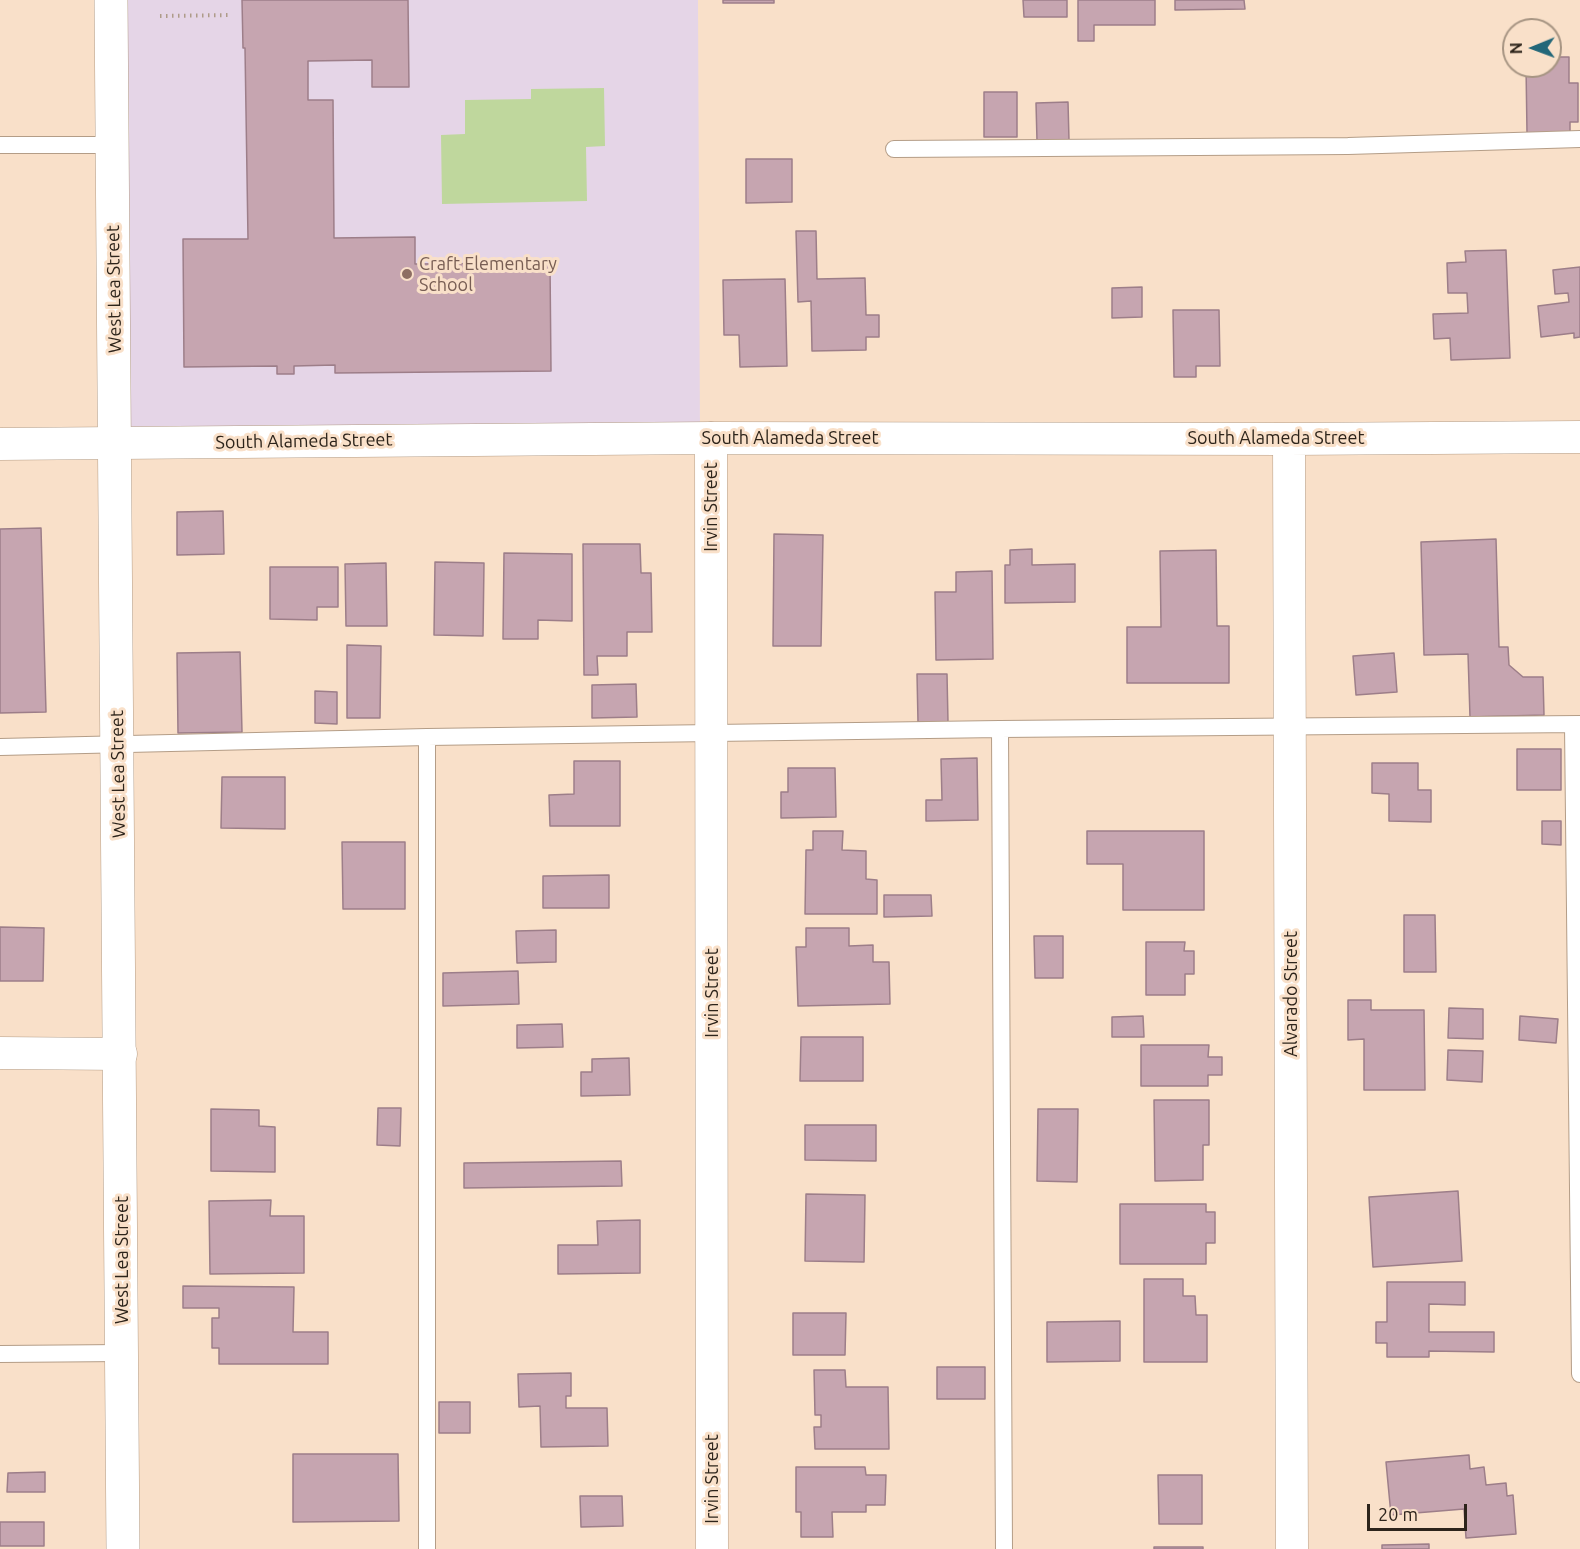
<!DOCTYPE html>
<style>
body{margin:0}
#map{position:relative;width:1580px;height:1549px;overflow:hidden;background:#f9e0c9;font-family:Ubuntu,sans-serif}
canvas{display:block}
.north{position:absolute;left:1502px;top:18px;width:60px;height:60px;box-sizing:border-box;background:#f9e0c9;border:2px solid #a79583;border-radius:50%;rotate:269deg;font-size:16px;font-weight:700;line-height:24px;text-align:center;color:#2d241b}
.north::after{content:'';display:block;margin:auto;width:21px;height:27px;background:#236779;clip-path:polygon(50% 0,100% 100%,50% 72%,0 100%)}
.scale{position:absolute;left:1367px;top:1504px;width:100px;height:27px;box-sizing:border-box;border:3px solid #2d241b;border-top:0;padding-left:8px;font-size:18px;line-height:21px;white-space:nowrap;color:#2d241b;-webkit-text-stroke:4px #f9e0c9;paint-order:stroke}
</style>
<div id="map">
<canvas width="1580" height="1549"></canvas>
<div class="north">N</div>
<div class="scale">20 m</div>
</div>
<script>
const ctx = document.querySelector('canvas').getContext('2d');
ctx.lineJoin = 'round';
function paint(path, color) { ctx.fillStyle = color; ctx.fill(path, 'evenodd'); }
function strokePath(path, color, width, dash) { ctx.strokeStyle = color; ctx.lineWidth = width; ctx.lineCap = dash ? 'butt' : 'round'; ctx.setLineDash(dash || []); ctx.stroke(path); }
function label(font, color, halo, rows, align = 'center') {
  ctx.font = font + ' Ubuntu,sans-serif'; ctx.lineWidth = 6; ctx.setLineDash([]); ctx.textBaseline = 'middle'; ctx.strokeStyle = halo; ctx.fillStyle = color; for (const [text, x, y, turn = 0] of rows) {
    ctx.save(); ctx.translate(x, y); ctx.rotate((+turn || 0) * Math.PI / 180); ctx.textAlign = isNaN(turn) ? turn : align; if (halo) ctx.strokeText(text, 0, 0); ctx.fillText(text, 0, 0); ctx.restore();
  }
}
const education = new Path2D(`
 M111 0H698L700 438 115 443Z`);
const green = new Path2D(`
 M604 88 605 146 586 147 587 201 442 204 441 135 465 134V100L531 99V89Z`);
const building = new Path2D(`
 M242 0H408L409 87H372V60L308 61V100H333L334 238 415 237V264L550 263 551 371 335 373V365L294 366V374H277V366L184 367 183 239H248L245 48H243Z
 M723 0H774V3H723Z
 M1023 0H1067V17H1024Z
 M1078 0H1155V25H1094V41H1078Z
 M1175 0H1244L1245 9 1175 10Z
 M1550 57H1569V83H1578V122H1570V133H1527L1526 66H1550Z
 M984 92H1017V137H984Z
 M1068 102 1069 140 1037 141 1036 103Z
 M746 159H792V202L746 203Z
 M796 231H816L817 279 865 278 866 315H879V337H866V350L812 351 811 301 798 302Z
 M1506 250 1510 358 1451 360 1450 338 1434 339 1433 314 1468 313 1467 293H1448L1447 263 1466 262 1465 251Z
 M1580 267V337L1574 338V333L1541 337 1538 306 1569 302 1568 293 1555 294 1553 270Z
 M785 279 787 366 740 367 739 335H724L723 280Z
 M1142 287V317L1112 318V288Z
 M1173 310H1219L1220 366H1196V377H1174Z
 M223 511 224 554 177 555V512Z
 M41 528 46 712 0 713V529Z
 M774 534 823 535 821 646H773Z
 M1496 539 1499 647H1508L1509 665 1523 677H1543L1544 715 1470 717 1468 654 1424 655 1421 542Z
 M583 544H640L641 573H651L652 632H627V656H597L598 675H584Z
 M1032 549V565L1075 564V602L1005 603V565H1010V550Z
 M1216 550 1217 626H1229V683H1127V627H1161L1160 551Z
 M504 553 572 554V621L538 620V639H503Z
 M435 562 484 563 483 636 434 635Z
 M386 563 387 626H346L345 564Z
 M270 567H338V607H317V620L270 619Z
 M992 571 993 659 936 660 935 592H956V572Z
 M347 645 381 646 380 718H347Z
 M240 652 242 732 178 733 177 653Z
 M1394 653 1397 692 1356 695 1353 656Z
 M917 674H947L948 722H918Z
 M636 684 637 717 592 718V685Z
 M315 691 337 692V724L315 723Z
 M1517 749H1561V790H1517Z
 M977 758 978 820 926 821V800H942L941 759Z
 M574 761H620V826H550L549 795 574 794Z
 M1372 763H1418V790H1431V822L1389 821V794L1372 793Z
 M788 768H835L836 817 781 818V792H788Z
 M222 777H285V829L221 828Z
 M1542 821H1561V845L1542 844Z
 M813 831H843L842 850 866 851V879L877 880V914H805L806 850H813Z
 M1087 831H1204V910H1123V864H1087Z
 M342 842H405V909H343Z
 M609 875V908H543V876Z
 M884 895H931L932 916 884 917Z
 M1404 915H1435L1436 972H1404Z
 M0 927 44 928 43 981H0Z
 M806 928H849V946L873 945V962H889L890 1004 798 1006 796 947H806Z
 M556 930V962L517 963 516 931Z
 M1034 936H1063V978H1035Z
 M1146 942H1185L1184 951H1194V974H1185V995H1146Z
 M518 971 519 1004 443 1006V973Z
 M1348 1000H1371V1010H1424L1425 1090H1364V1039L1348 1040Z
 M1449 1008 1483 1009V1039L1448 1038Z
 M1143 1016 1144 1037H1112V1017Z
 M1520 1016 1558 1019 1556 1043 1519 1040Z
 M562 1024 563 1047 517 1048V1025Z
 M801 1037H863V1081H800Z
 M1141 1045H1209L1208 1057H1222V1075H1208V1086H1141Z
 M1448 1050 1483 1051 1482 1082 1447 1080Z
 M629 1058 630 1095 581 1096V1072H592V1059Z
 M1154 1100H1209V1145H1203V1180L1155 1181Z
 M378 1108H401L400 1146 377 1145Z
 M211 1109 259 1110V1126L275 1127V1172L211 1171Z
 M1038 1109H1078L1077 1182 1037 1181Z
 M805 1125H876V1161L805 1160Z
 M621 1161 622 1186 464 1188V1163Z
 M1458 1191 1462 1261 1373 1267 1369 1197Z
 M806 1194 865 1195 864 1262 805 1261Z
 M271 1200 270 1216H304V1273L210 1274 209 1201Z
 M1120 1204H1206V1212H1215V1243H1206V1264H1120Z
 M640 1220V1273L558 1274V1245H598L597 1221Z
 M1144 1279H1183V1296H1195L1196 1315H1207V1362H1144Z
 M1387 1282H1465V1305L1429 1304V1332H1494V1352L1429 1351V1357H1387V1343H1376V1322H1387Z
 M183 1286 294 1287 293 1332H328V1364H219V1348H212V1318H219V1308H183Z
 M793 1313H846L845 1355H793Z
 M1120 1321V1361L1047 1362V1322Z
 M937 1367H985V1399H937Z
 M814 1370H845L846 1387H888L889 1449H815L814 1427H821V1415H815Z
 M571 1373V1396H566V1408H607L608 1446 541 1447 540 1406 519 1407 518 1374Z
 M439 1402H470V1433H439Z
 M293 1454H398L399 1521 293 1522Z
 M1469 1455 1470 1469 1484 1467 1486 1485 1506 1483 1507 1496 1513 1495 1516 1534 1466 1538 1464 1509 1391 1515 1386 1462Z
 M796 1467H865L866 1475H886L885 1505H866V1512H832L833 1537H801V1512H796Z
 M45 1472V1492H7L8 1473Z
 M1158 1475H1202V1524H1159Z
 M580 1496H622L623 1526 581 1527Z
 M0 1522H44V1546H0Z
 M1429 1544V1549H1382V1545Z
 M1154 1547H1203V1549H1154Z`);
const path = new Path2D(`
 M160 16 231 15`);
const service = new Path2D(`
 M0 145H112
 M894 149 1348 146 1580 139
 M1573 725 1580 1374
 M1000 729 1004 1549
 M0 747 427 737 1000 729 1580 724
 M0 1354 123 1353
 M427 1549V737`);
const minor = new Path2D(`
 M711 438 712 1549
 M1289 439 1292 1549
 M0 444 711 438 1289 439 1580 437
 M0 1053 121 1054`);
const secondary = new Path2D(`
 M111 0 123 1549`);
const markers = [
 [407,274,6,"#8d6e63"]
];
const educationNames = [
 ["Craft Elementary",419,264],
 ["School",419,285]
];
const streetNames = [
 ["West Lea Street",114,289,-91],
 ["South Alameda Street",790,438],
 ["South Alameda Street",1276,438],
 ["South Alameda Street",304,441,-1],
 ["Irvin Street",711,507,-90],
 ["West Lea Street",118,774,-91],
 ["Irvin Street",712,993,-90],
 ["Alvarado Street",1291,994,-90],
 ["West Lea Street",122,1260,-90],
 ["Irvin Street",712,1479,-90]
];
paint(education, '#e5d5e7');
paint(green, '#bfd79d');
paint(building, '#c6a5b0');
strokePath(building, '#9d7e89', 1.5);
strokePath(service, '#b49d87', 18);
strokePath(minor, '#b49d87', 33);
strokePath(secondary, '#b49d87', 34);
strokePath(path, '#ae9b89', 4, [1.5, 4.5]);
strokePath(service, '#fff', 16);
strokePath(minor, '#fff', 32);
strokePath(secondary, '#fff', 33);
for (const [x, y, r, color] of markers) { const dot = new Path2D(); dot.arc(x, y, r, 0, 2 * Math.PI); ctx.fillStyle = color; ctx.fill(dot); strokePath(dot, '#f9e0c9', 2); }
label('18px', '#785e54', '#f9e0c9', educationNames, 'left');
label('18px', '#2d241b', '#f9e0c9', streetNames);
</script>
